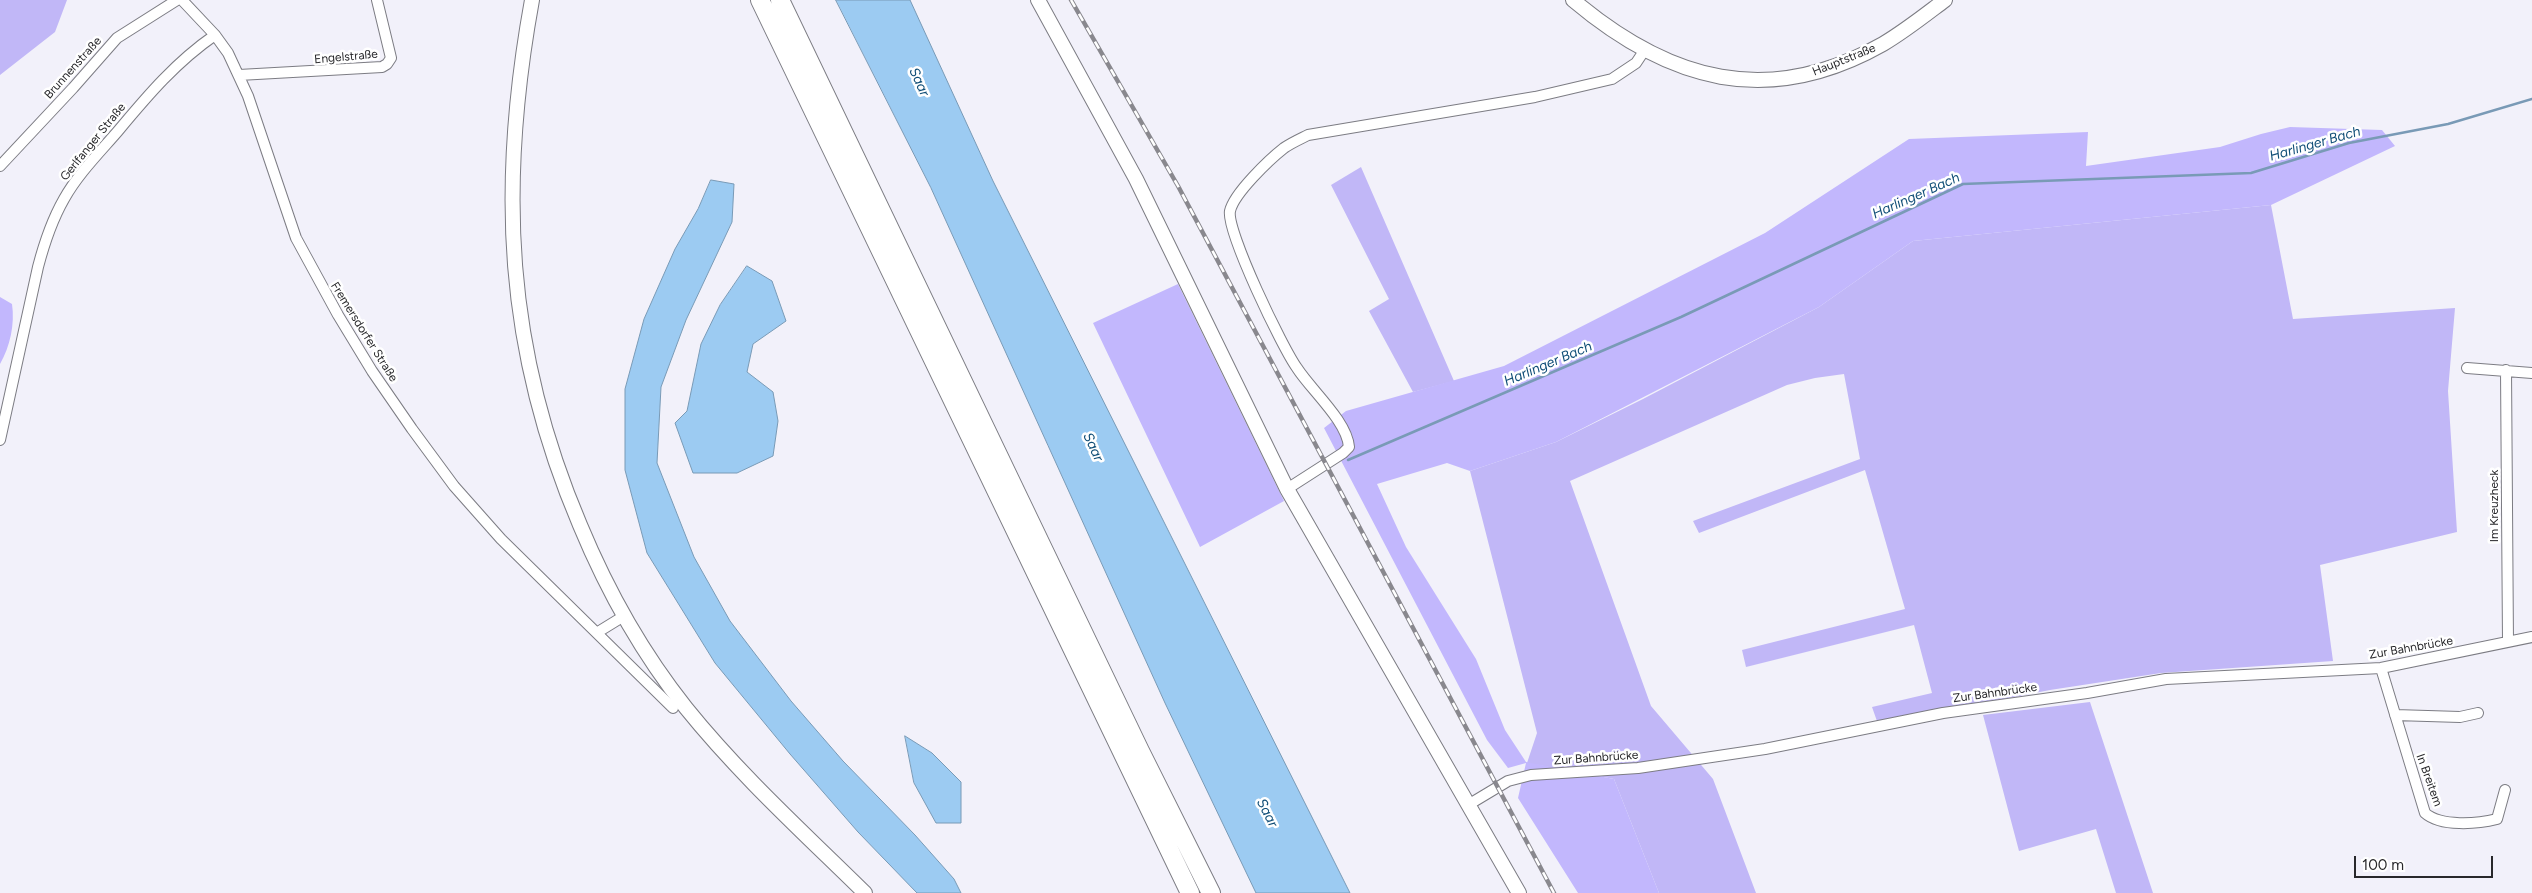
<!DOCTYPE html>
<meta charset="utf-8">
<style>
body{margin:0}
#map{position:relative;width:2532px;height:893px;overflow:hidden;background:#f2f1fa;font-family:Figtree,sans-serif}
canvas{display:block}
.scale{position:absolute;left:2354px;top:856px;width:139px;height:22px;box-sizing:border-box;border:2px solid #28282b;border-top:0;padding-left:6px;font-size:15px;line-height:18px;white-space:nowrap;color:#28282b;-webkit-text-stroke:4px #fff;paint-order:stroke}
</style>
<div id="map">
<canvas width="2532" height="893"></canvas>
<div class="scale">100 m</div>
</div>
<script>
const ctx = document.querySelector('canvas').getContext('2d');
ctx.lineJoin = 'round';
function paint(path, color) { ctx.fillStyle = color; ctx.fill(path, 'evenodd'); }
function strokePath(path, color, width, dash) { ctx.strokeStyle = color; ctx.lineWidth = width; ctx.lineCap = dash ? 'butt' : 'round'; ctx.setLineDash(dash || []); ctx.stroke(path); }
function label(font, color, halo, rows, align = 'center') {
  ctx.font = font + ' Figtree,sans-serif'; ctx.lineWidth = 5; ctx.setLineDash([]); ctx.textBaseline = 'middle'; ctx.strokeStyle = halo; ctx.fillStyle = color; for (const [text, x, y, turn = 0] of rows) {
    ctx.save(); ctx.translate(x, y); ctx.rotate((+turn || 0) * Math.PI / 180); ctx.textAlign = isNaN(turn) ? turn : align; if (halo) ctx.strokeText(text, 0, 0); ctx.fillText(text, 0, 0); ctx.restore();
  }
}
const green = new Path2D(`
 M0 0H67L55 32 0 75Z
 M1361 167 1454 381 1413 392 1369 311 1389 299 1331 185Z
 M2271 205 2293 319 2455 308 2448 391 2457 532 2320 565 2333 661 2161 673 2050 690 1878 724 1872 707 1932 693 1914 625 1746 667 1742 650 1905 609 1865 470 1699 533 1693 521 1860 459 1844 374 1815 378 1787 385 1570 481 1651 706 1713 779 1756 893H1659L1614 779 1527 763 1537 733 1470 471 1556 442 1643 399 1819 307 1913 241Z
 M2090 702 2153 893H2116L2096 829 2019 851 1983 715Z`);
const forest = new Path2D(`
 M2290 127 2382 130 2395 146 2271 205 1913 241 1819 307 1556 442 1470 471 1447 463 1377 484 1406 547 1476 659 1505 730 1526 762 1614 779 1659 893H1578L1518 798 1526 763 1508 768 1487 740 1324 428 1346 411 1504 366 1765 233 1909 139 2088 132 2086 166 2220 147 2261 134Z
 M1178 284 1284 501 1200 547 1093 323Z
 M0 297 12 304C15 324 10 347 0 364Z`);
const water = new Path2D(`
 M836 0H910L993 181 1350 893H1256L1165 703 931 188Z
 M711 180 734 184 732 222 686 320 661 387 657 463 694 557 730 621 791 701 843 761 915 835 954 879 961 893H917L858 832 790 754 715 663 647 553 625 470V389L644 319 675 249 698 209Z
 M747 266 772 281 786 321 753 344 747 372 773 392 778 421 773 456 737 473H693L675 423 687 411 701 344 720 305Z
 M905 736 932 753 961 782V823H936L914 783Z`);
const stream = new Path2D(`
 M1348 460 1681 317 1963 184 2251 173 2349 143 2448 124 2532 99`);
const street = new Path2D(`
 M182 0 215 35 228 53 248 96 296 238 338 315 372 371 412 429 454 486 501 539 673 708
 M239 75 382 67 387 64 391 58 377 0
 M0 166 73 88 117 38 177 0
 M2467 368 2532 373
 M2506 370 2508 642
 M0 440 38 267C44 244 52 220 64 199 78 174 99 153 118 131 148 95 176 62 215 35
 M1287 489 1343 453 1349 447C1347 421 1311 390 1297 368 1283 349 1226 231 1230 211 1234 193 1270 159 1284 148 1291 143 1300 139 1308 135L1535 97 1612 79 1636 63 1644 51
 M598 632 624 616
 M2381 668 2425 813C2441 827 2477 824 2497 819L2505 790
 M2395 715 2460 717 2478 713
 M1468 805 1508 781 1531 775 1638 768 1765 749 1943 713 2087 693 2166 679 2381 668 2532 637`);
const secondary = new Path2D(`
 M532 0C498 186 505 349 580 525 607 590 642 653 686 708 740 775 804 833 865 893
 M1038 0 1136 179 1287 489 1519 893
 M1573 0C1669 81 1768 109 1883 44 1905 31 1925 15 1945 0`);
const highway = new Path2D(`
 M760 0 1190 893
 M780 0 1140 751 1211 893`);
const rail = new Path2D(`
 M1071 0 1178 186 1554 893`);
const streetNames = [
 ["Engelstraße",346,57,-5],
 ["Hauptstraße",1844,60,-22],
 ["Brunnenstraße",73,68,-48],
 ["Gerlfanger Straße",93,142,-51],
 ["Fremersdorfer Straße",364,332,58],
 ["Im Kreuzheck",2494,506,-90],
 ["Zur Bahnbrücke",2411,648,-10],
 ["Zur Bahnbrücke",1995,693,-8],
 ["Zur Bahnbrücke",1596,758,-4],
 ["In Breitem",2429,780,70]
];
const waterNames = [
 ["Saar",919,82,65],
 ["Harlinger Bach",2315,144,-16],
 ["Harlinger Bach",1916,196,-24],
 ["Harlinger Bach",1548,364,-23],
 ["Saar",1093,447,65],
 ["Saar",1267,813,63]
];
paint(green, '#c1b7f7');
paint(forest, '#c2b7fd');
paint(water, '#9ccbf2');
strokePath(water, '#799ab6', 1);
strokePath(stream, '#799ab6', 2.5);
strokePath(street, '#7c7c83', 12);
strokePath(secondary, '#7c7c83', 16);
strokePath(highway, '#7c7c83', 20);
strokePath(street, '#fff', 10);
strokePath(secondary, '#fff', 14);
strokePath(highway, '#fff', 18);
strokePath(rail, '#89888e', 4.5);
strokePath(rail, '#fff', 2.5, [8]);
label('12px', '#28282b', '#fff', streetNames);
label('italic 14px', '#104e77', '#fff', waterNames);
</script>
